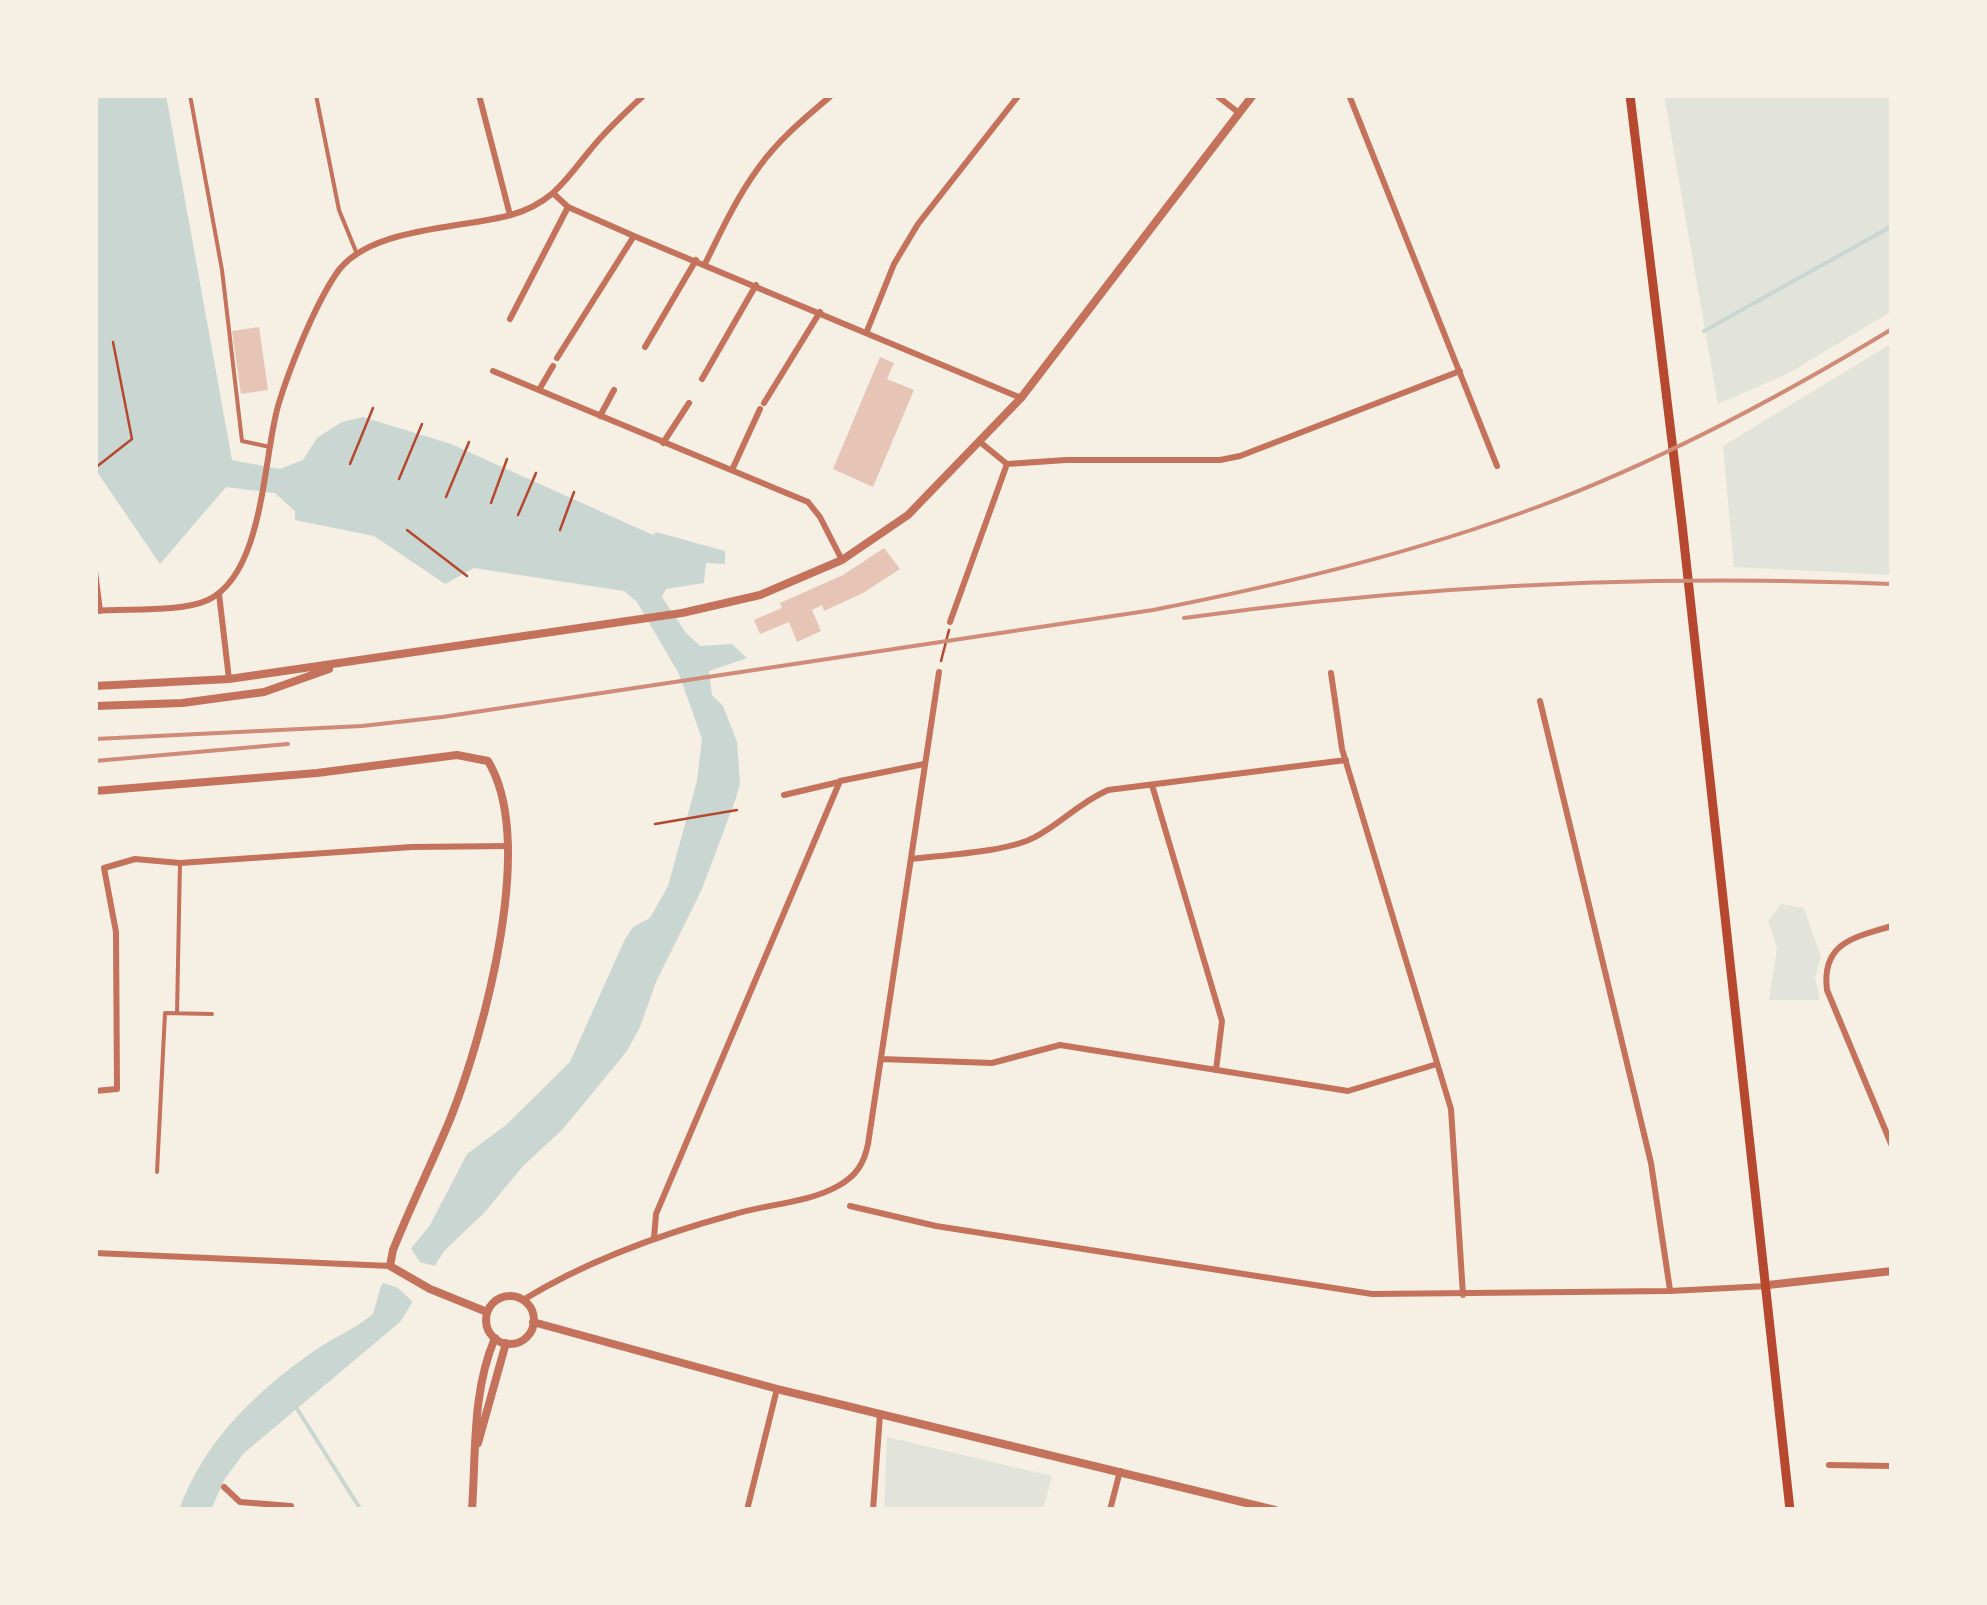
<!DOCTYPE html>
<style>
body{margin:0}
#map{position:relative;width:1987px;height:1605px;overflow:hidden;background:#f6efe4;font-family:"DM Sans",sans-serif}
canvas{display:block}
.frame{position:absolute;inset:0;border:98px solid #f6efe4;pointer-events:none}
</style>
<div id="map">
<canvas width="1987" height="1605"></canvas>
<div class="frame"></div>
</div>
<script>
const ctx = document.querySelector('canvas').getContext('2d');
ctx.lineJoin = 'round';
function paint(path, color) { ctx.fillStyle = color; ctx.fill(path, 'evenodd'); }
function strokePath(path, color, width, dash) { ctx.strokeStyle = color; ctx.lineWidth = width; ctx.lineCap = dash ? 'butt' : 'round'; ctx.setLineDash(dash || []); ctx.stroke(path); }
const green = new Path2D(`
 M1664 95H1892V311L1789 373 1718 404Z
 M1892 343V575L1734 567 1723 446Z
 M1781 904 1804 908 1821 957 1815 977 1820 1000H1769L1777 948 1768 921Z
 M887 1437 1052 1476 1043 1510H884Z`);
const water = new Path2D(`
 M95 95H166L232 460 280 469 303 460 317 438 342 422 363 417 451 444 653 535 656 532 725 551V564L706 563 704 583 666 589 662 597 686 633 700 646 732 644 747 658 709 671 712 695 723 706 737 742 740 783 736 798 702 889 656 982 640 1027 627 1051 562 1130 523 1166 484 1213 444 1251 400 1322 244 1453 224 1480 211 1510H179C204 1441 255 1392 314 1351 333 1338 355 1329 373 1314L381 1286 430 1225 467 1154 506 1125 570 1062 624 941 633 927 650 918 668 886 697 781 702 739 679 674 637 602 624 591 474 568 445 584 374 536 295 520V511L275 493 226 487 160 564 95 469Z`);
const pier = new Path2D(`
 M408 1244 420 1262 435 1266 415 1304 398 1288 381 1282Z`);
const stream = new Path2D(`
 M1704 331 1892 226
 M294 1404 361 1510`);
const building = new Path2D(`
 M259 327 268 390 241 394 232 331Z
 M880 357 894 363 887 379 914 390 873 487 833 469Z
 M884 548 900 569 863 593 824 611 822 605 812 610 821 631 797 642 789 622 760 634 754 620 782 608 780 603 843 575Z`);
const path = new Path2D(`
 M350 464 373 408
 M95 468 132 439 113 342
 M399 479 422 424
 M446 497 469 442
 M491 503 507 459
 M518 515 536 473
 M407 530 467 576
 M560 530 574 492
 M941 661 949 630
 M655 824 737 810`);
const service = new Path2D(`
 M190 95 222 270 242 441 270 447
 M316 95 339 210 357 254
 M177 1013 180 863
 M157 1172 165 1013 212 1014`);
const minor = new Path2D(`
 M479 95 510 215
 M1216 95 1239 113
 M1349 95 1497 466
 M554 194 568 207 634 236 1021 398
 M705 264C721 231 737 197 759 167 779 139 806 117 832 95
 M510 319 568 207
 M867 331 894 264 918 224 1019 95
 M645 347 696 260
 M557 358 634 236
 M493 371 808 502 820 517 842 560
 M702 379 756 285
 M539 390 553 366
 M764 403 820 312
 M600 416 614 390
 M663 443 689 403
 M1007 464 1066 460H1220L1240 456 1460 371
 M732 470 760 409
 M95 571 100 611
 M219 594 229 679
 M95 611C127 608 179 613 208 600 264 573 263 459 278 406 289 369 314 307 336 274 367 227 460 229 511 215 553 203 565 180 591 149 606 130 626 112 644 95
 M950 622 1007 464 980 442
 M1331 673 1342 749 1451 1109 1463 1295
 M1540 701 1651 1163 1670 1290
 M1152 785 1222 1021 1216 1070
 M784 795 839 782
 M911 859C944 855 1008 852 1035 837 1062 823 1077 804 1108 790L1346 760
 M1892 926C1854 937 1821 943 1827 990L1892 1146
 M881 1059 992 1063 1060 1045 1348 1091 1437 1064
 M95 1091 117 1089 116 932 104 868 135 859 180 863 412 847 509 846
 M850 1206 936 1226 1372 1294 1670 1291 1767 1286
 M654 1238 656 1214 840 781 924 764
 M95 1253 390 1266
 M523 1300C588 1260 661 1234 735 1214 768 1204 808 1203 838 1186 856 1176 864 1164 868 1144L939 672
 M1829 1465 1892 1466
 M224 1487 240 1502 291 1506 290 1510
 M747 1510 777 1389
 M873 1510 880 1414
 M1110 1510 1120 1471`);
const tertiary = new Path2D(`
 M95 686 229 679 682 613 760 595 842 560 908 515 1021 398 1253 95
 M95 706 182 703 264 692 329 669
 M95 791 317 773 457 755 488 761C537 842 484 1033 451 1117 433 1161 411 1205 393 1250L390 1266 430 1289 487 1312
 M1768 1285 1892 1271
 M486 1320a24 24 0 1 1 48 0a24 24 0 1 1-48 0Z
 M533 1322 781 1390 1275 1510
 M478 1443 506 1343
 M472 1510C476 1453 472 1391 495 1338`);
const secondary = new Path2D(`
 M1630 95 1682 524 1790 1510`);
const rail = new Path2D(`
 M1184 618C1418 585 1655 574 1892 584
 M95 739 362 726 442 717 1153 610C1285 584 1414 553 1540 506 1663 460 1780 397 1892 329
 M95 761 288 744`);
paint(green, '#e2e4dc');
paint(water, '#c9d6d2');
paint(pier, '#f6efe4');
strokePath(stream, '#c9d6d2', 4);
paint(building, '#e6c5b7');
strokePath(path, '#b5482f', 2.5);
strokePath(service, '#c5725c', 4);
strokePath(minor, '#c5725c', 6);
strokePath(tertiary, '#c5725c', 8);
strokePath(secondary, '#b5482f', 9);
strokePath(rail, '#cf8b77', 4);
</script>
